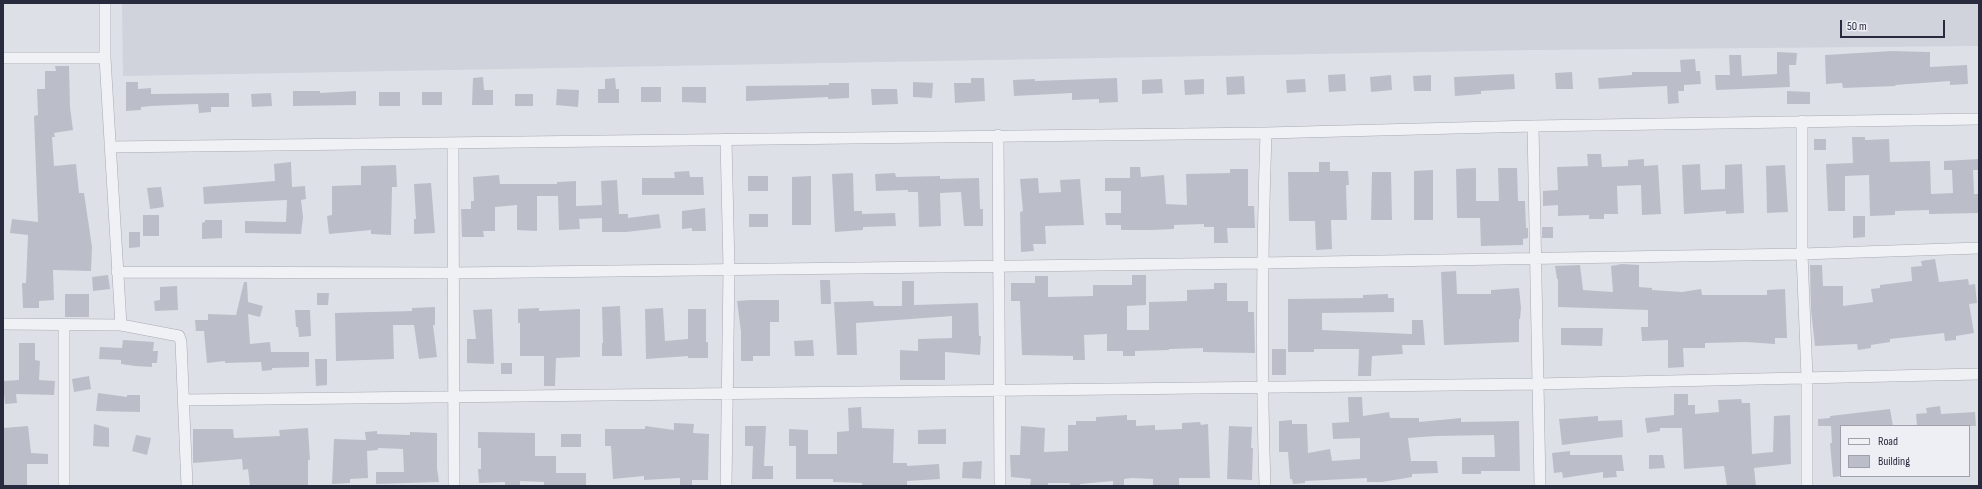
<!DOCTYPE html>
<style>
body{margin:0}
#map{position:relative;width:1982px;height:489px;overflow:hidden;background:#dee0e7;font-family:"Sofia Sans Condensed",sans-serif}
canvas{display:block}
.frame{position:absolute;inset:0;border:4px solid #282b3d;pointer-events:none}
.legend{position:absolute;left:1840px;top:425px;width:130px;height:52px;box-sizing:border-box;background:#edeff5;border:1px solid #9ea1ab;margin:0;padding:5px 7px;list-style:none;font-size:12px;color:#282b3d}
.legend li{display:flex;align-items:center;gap:8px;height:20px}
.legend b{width:20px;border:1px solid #9ea1ab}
.scale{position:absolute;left:1840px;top:20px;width:105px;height:18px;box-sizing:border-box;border:2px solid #282b3d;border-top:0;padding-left:5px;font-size:12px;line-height:14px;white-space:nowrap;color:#282b3d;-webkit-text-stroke:3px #edeff5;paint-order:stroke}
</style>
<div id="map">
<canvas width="1982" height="489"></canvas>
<div class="frame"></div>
<ul class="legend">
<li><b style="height:5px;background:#f0f1f5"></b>Road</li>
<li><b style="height:11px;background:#bbbec9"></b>Building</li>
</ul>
<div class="scale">50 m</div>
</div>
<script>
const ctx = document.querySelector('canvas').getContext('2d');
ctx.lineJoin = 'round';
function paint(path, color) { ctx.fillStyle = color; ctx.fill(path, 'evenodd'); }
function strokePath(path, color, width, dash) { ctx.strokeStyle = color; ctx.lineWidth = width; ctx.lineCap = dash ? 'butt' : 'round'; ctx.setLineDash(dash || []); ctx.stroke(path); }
const built = new Path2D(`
 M122 3H1979V46L1534 50 123 76Z`);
const building = new Path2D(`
 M1892 51 1930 52V67L1967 65 1968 84 1950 85V81L1895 85 1896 86 1843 88 1842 83 1826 84 1825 55Z
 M1777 52 1797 53 1796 65H1789L1790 87 1716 90 1715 75H1730L1729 55H1741L1742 76 1777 74Z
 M1695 59 1696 71H1700L1701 84 1684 85V91H1678L1679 103 1668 104 1667 86 1599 89 1598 78 1632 75V72H1681L1680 60Z
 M55 66H69L70 107 73 130 54 133 55 137H52L54 166 76 164 79 193H84L92 247 91 271 53 270 54 300 39 301V308H23L22 283H26L28 235 10 233 12 219 38 222 34 116 38 115 37 89H45V71H56Z
 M1572 72 1573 89H1556L1555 73Z
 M1345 74 1346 91 1329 92 1328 75Z
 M1514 74 1515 89 1481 91V94L1455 96 1454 77Z
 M1391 75 1392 90 1371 92 1370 77Z
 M1431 75V91H1414L1413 76Z
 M1244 76 1245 94 1227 95 1226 77Z
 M483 77 484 90H493V105H472L473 78Z
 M615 78 616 89H619V103H598V89H605V79Z
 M971 78H984L985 101 955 103 954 83H971Z
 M1117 78 1118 102 1099 103V99L1072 100V93L1014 96 1013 80 1035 79V81Z
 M1162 79 1163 93 1142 94V80Z
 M1204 79V94L1185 95 1184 80Z
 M1305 79 1306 92 1287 93 1286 80Z
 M126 82H138V89L151 88V94L229 93V107H211V112L199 113 198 104 151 106 141 107V110L126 111Z
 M913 82 933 83 932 98 913 97Z
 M829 83H849V98L828 99V97L746 101V86L829 85Z
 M641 87H661V102H641Z
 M682 87H706V103L682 102Z
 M557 89 579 90 578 107 556 105Z
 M871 89H897L898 104 872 105Z
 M293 91H320V93L356 91V105L293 106Z
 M1787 91 1810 92V104H1787Z
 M379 92H400V106H379Z
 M422 92H442V105H422Z
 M271 93 272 106 252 107 251 94Z
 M515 94H533V106H515Z
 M1852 137H1865V140L1889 139 1890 162 1930 161 1931 194 1953 193 1952 170H1944V161L1979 159V170H1973L1974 194H1979V213L1929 214V210L1895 211V215L1870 216 1869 175 1845 176V211H1828L1826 164 1853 163Z
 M1814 139H1826V150H1814Z
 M1587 154H1601L1602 167 1628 166V160L1644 159V166L1658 165 1661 214 1642 215 1641 185 1617 186 1618 214H1604V219H1589V215L1558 216V205L1543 206V191L1558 190 1557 167 1588 166Z
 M291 162 292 187 305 186 306 199 301 200 303 217 301 234 245 233V221L286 222 287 200 204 204 203 187 275 181 274 164Z
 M1319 162H1330V171H1348L1349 185H1346L1347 220H1331L1332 249 1316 250 1315 221H1289L1288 172H1319Z
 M1700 164 1701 190 1725 189V165L1742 164 1744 213 1726 214V211L1684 214 1682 165Z
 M396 165 397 187H392L391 235 371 234V230L329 234 327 216 332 215V186L361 185V166Z
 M1785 165 1788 212 1767 213 1766 166Z
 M1130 167H1140L1141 177 1164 175 1166 204 1187 205 1186 174 1230 173V169H1248V206H1254L1255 228H1227L1228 243H1214V227H1204V224L1174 225V229L1151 230H1121V225H1106L1105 213H1121V191H1105V178H1130Z
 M1476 168V201H1499L1498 168H1517L1518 201H1525L1526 228H1528V238L1523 239V245L1481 246 1480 218H1457L1456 169Z
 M1433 170V220H1414V171Z
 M689 171 690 177H703L704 195H642V178H675L674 172Z
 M1372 172H1391L1392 220H1371Z
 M853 173 854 211H862V214L895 213 896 226 863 227V230L835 232 832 174Z
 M895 173 896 177 940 176V179L979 178 980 209H983V226H964L961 192 940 193 941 226 919 227 918 192H908V190L876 191 875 174Z
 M499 175 500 184H557V182L576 181V206L602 205 601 181 617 180 619 214H628V218L659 214 661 228 626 232H602V218L579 219 580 229 559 230 558 196H537V231L517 230V205L495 207V231H483L484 237H462L461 209H471V201H474L473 177Z
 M748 176H768V191H748Z
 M811 176V225H792V177Z
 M1038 178 1039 193 1061 192 1060 180 1080 179 1084 225 1045 226 1046 244H1033L1034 251 1021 252 1020 212 1023 211 1020 179Z
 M431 183 435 233 414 234V219H416L414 184Z
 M161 187 164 207 150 209 147 188Z
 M705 208 706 231H692V228L682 229V211Z
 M749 214H768V227H749Z
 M143 215H159V236H143Z
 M1853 216H1865V237L1853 238Z
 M205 220H222V238L202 239V223L205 222Z
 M1542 227H1553V238H1542Z
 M129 232H140V247L129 248Z
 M1935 259 1939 282 1968 279 1969 285 1975 284 1977 303 1969 304 1974 333 1956 336V340L1945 341 1944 333 1890 339V342L1871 345V348L1858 350 1857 344 1815 346 1811 310 1810 265H1822L1823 286H1843V306L1873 302 1871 289 1880 288V285L1912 281 1911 267 1922 266 1921 261Z
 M1622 264 1639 265V287L1652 288V290L1682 292 1701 289 1702 295H1767V290L1785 289 1787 338H1775V344L1746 342 1705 343V348H1683L1684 367 1668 368V340L1642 341 1641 327H1648V310L1558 307V279H1557L1555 266 1580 265 1583 290 1613 292 1611 266Z
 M1456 271 1457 294H1491V290L1519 288 1521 308 1520 319H1519V342L1444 345 1441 272Z
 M108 275 110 289 93 291 92 277Z
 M1132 275H1146V305L1127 306V330H1149V302L1187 301V290L1214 289V283H1227V301H1248V312H1254L1255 353 1203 352V348L1169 349V350L1135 351V356H1123V351H1107V334L1084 335 1085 360H1073V356L1022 355 1020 301H1011V283H1035V276H1048V297L1093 296V285H1132Z
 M820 280H830L831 304H821Z
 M902 281H914V305L978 303 979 336H981L980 355 945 352V380H900V350L918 351V339L952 338V316L856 323 857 355H837L834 302 873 301 874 306H902Z
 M244 282H247L248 302 263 306 260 317 248 314 250 344 270 342 271 352H309V367L272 368V370L262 371 261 362 225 363V361L207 363 204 331H196L195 320H208V314L236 315Z
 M177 286 178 310 155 311 154 301 160 300V287Z
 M317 293H329L328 305H317Z
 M65 294H89V317H65Z
 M1388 294V298H1394V312L1322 313V330L1412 334V320H1423L1425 345H1402L1403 354 1372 356 1371 376H1358L1359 349H1314V352H1288V299L1363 298V295Z
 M750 300H779V322H770V356H753V361H741V332L737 301Z
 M620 306 622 356H602V343H603L602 307Z
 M435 307V325H433L437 357 419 359 414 325H393L394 359 336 361 335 313 412 311V308Z
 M539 308V311L580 309V357L556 358 555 386H544V356H520V323H518V309Z
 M663 308 665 341 688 339V309H706V342H708V358H688V356L646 359 645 309Z
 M492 309 494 364 467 363V339H476L473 310Z
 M295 310H310L311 336 299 337 298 327H296Z
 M1561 328H1603L1602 346 1561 345Z
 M123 340 154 342 153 351H158L157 363H152V367L135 366 121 364V360L99 359 100 347 122 348Z
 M813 340 814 356H795L794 341Z
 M19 343H35V360L40 361 39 380 55 381 54 395 16 394 17 403 5 404 3 381 19 380Z
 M1272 349H1286V375H1272Z
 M315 359H327V385L316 386Z
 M501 363H512V374H501Z
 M89 376 91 389 74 392 72 379Z
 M98 393 127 397V395H140V412L96 411Z
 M1674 394H1688V405H1695V414L1719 412 1718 400 1741 399 1742 403H1750L1752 454 1773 452 1774 416 1790 415 1791 464 1754 468 1756 486H1727L1724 466 1684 469 1682 428H1660V431L1647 433 1645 418 1674 415Z
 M1348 397H1362L1363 416 1389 412 1390 418H1419V422L1461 418V422L1519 421 1520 471H1481V474H1462V457H1495L1494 435 1436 436 1408 438 1411 461H1437L1438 473 1412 474V477L1382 482H1367V478L1305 481V483L1293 484 1292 479H1290L1288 452H1279V421L1292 420V424H1307L1308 453 1330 449 1332 461 1360 459V438L1333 439 1332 423 1349 422Z
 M1940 406 1941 414 1975 412 1976 426H1917L1916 414 1927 413 1926 408Z
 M861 407 862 428 894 429 893 463H907V466L939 464 940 479 907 481V485L878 486H862V483L833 482V479H796V446H789V429L808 430V454H837V432L849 431 848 408Z
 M1890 409 1893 426H1841V476L1833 477 1830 443H1832L1831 426H1818V419L1830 418V416Z
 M1127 415V420H1136V426L1155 425V430L1182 429V423L1200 422 1201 425 1208 424 1210 478H1179V486H1153V479L1132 478 1124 479V485H1113V481L1080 484V486H1070V483H1048V486H1030L1031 479 1011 477 1010 455H1020L1021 426 1045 428 1044 452 1068 451V425H1076V421H1096V417Z
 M1598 416V421L1622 420 1623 437 1562 445 1559 419Z
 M674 423 694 424 693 433 709 434 708 480H692V485H680V478L644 480V476L613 479 611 446H605V429H645V426L674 430Z
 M94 424 109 428V447L93 446Z
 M28 426 31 453 48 454V464H27V486H3V428Z
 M745 426H766L764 466H773V479H752L753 446H745Z
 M1229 426 1252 427 1251 448H1253L1252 480 1227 479Z
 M308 428 310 460H308V485L250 486 248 469 243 470 242 459 193 463V429H233L234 438 280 436 279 430Z
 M946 429V444H918V430Z
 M377 431V434L410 435V432L437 433V468L439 482 376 484V472H404L403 449 378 448V450L367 451 368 478 350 479V483L332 484 334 439 366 440 365 432Z
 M478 432 535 433V456H556V473H586V486H544V482L520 481V486H505V482L479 483 478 469H481V448H478Z
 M561 434H581V447H561Z
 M136 435 151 438 147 455 132 451Z
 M1570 451V455H1622L1624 471H1616L1617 477 1603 478V472L1563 478 1562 472 1554 473 1552 453Z
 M1649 455H1663L1665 468 1649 469Z
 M982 461 981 479 962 478 963 462Z`);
const minor = new Path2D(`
 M105 3V58L121 325
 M3 58H105
 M1802 121V254L1807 377V486
 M1533 126 1540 486
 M998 135 1000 486
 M453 143 454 486
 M110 147 1266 133 1533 126 1979 119
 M117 272 453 273 1262 263 1802 254 1979 248
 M3 324 121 325 179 336 181 342 187 486
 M64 325V486
 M183 400 1537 384 1979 374
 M726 486 729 269 726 139
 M1265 486C1261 368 1262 251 1266 133`);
paint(built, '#d0d2dc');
paint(building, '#bbbec9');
strokePath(minor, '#a7aab4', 12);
strokePath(minor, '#f0f1f5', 11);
</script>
